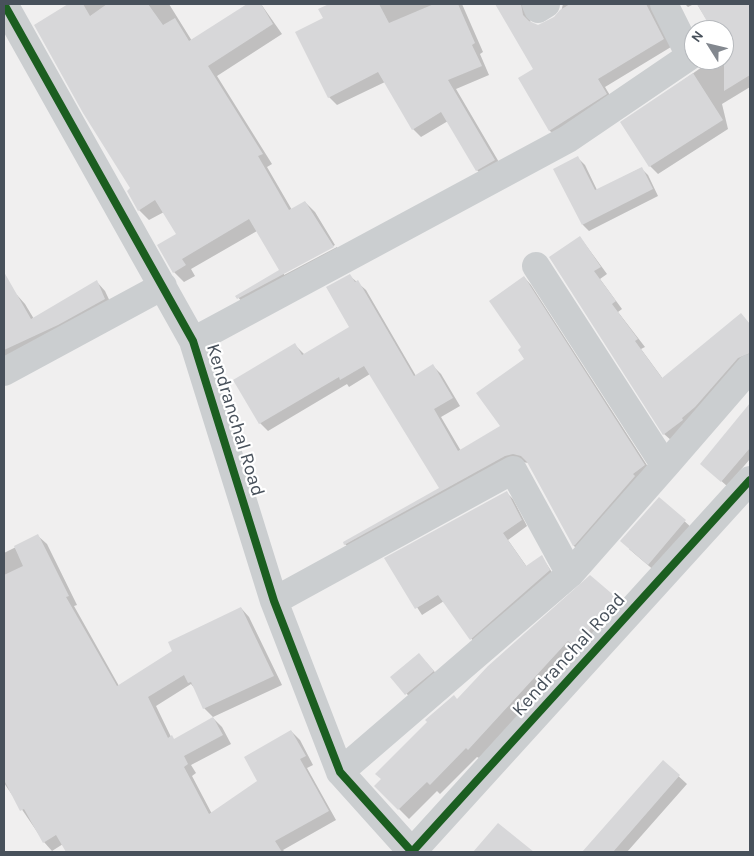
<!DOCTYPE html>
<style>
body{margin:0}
#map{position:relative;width:754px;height:856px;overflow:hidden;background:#f0efef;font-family:Karla,sans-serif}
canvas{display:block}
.frame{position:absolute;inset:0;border:5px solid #48515b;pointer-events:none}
.north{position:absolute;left:684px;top:20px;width:50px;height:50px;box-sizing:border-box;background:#fff;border:1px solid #b6b9bd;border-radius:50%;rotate:306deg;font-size:14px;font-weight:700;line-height:20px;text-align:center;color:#48515b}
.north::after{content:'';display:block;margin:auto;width:18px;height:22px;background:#83888f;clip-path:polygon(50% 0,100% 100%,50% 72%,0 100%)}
</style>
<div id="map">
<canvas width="754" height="856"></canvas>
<div class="frame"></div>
<div class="north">N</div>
</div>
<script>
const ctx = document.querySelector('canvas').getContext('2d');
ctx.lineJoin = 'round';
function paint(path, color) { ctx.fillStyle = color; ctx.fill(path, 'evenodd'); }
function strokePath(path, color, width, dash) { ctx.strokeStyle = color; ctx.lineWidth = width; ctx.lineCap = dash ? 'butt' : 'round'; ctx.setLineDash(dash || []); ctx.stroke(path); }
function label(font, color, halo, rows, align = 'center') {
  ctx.font = font + ' Karla,sans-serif'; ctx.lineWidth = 4.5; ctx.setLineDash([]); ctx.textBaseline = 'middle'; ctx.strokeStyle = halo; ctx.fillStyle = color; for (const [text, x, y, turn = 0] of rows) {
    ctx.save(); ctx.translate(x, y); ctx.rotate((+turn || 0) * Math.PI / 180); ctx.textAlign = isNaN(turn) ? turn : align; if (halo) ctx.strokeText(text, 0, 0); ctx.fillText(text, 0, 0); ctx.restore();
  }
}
const shadow = new Path2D(`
 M70 4H169L192 41 249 4H261L282 34 217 76 272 164 267 167 292 210 305 202 315 212 335 245 284 273V275L337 247 343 258 248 309 237 296 281 270 257 231 191 269 195 276 184 282 174 272 178 235 164 212 149 220 139 210 132 189 35 25Z
 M332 4H462L483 52 480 54 489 75 456 89 503 169 485 179 477 170 448 121 421 137 413 129 385 82 337 105 329 97 324 19 320 10Z
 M497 4H530L528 11 531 24 537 26 547 23 561 12 563 4H658L671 47 605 87 614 102 558 138 550 131 519 78 535 69Z
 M685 4H694L688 7Z
 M697 4H750V87L722 104 728 129 658 174 650 166 622 123 712 60H724V30H713Z
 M578 158 585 165 597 190 641 168 648 175 658 196 589 231 583 225Z
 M580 237 607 274 600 279 622 309 618 312 645 347 641 349 663 379 741 315 750 325V362L672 441 664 434 551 258Z
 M350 276 366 290 416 376 433 366 441 374 460 406 441 417 461 451 502 426 526 359 523 347 524 277 531 285 652 473 581 553 574 546 529 463 521 462 353 552 345 544 441 488 370 374 349 387 347 384 268 431 260 423 295 345 305 355 351 327Z
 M97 282 105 291 113 308 4 362V301L17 295 25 304 34 319Z
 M750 405V459L727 486 702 464Z
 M507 493 513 499 527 526 508 540 527 567 542 557 555 577 476 645 444 601 422 615 386 559Z
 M659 498 693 529 656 572 629 549Z
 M38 536 47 544 77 605 74 606 119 686 241 608 249 617 282 685 213 717 204 708 195 689 191 684 156 706 171 737 174 740 213 718 222 727 231 744 191 765 196 773 192 776 212 814 259 781 291 731 300 740 313 765 307 768 336 820 283 850 285 852H68L63 844 52 851 44 842 4 783V553Z
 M616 599 625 609 479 758 477 757 440 794 437 791 409 819 376 786 457 700Z
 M426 662 441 679 414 702 392 677Z
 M663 762 687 784 627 852H584Z
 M498 825 532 852H475Z`);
const building = new Path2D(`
 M68 4H83L90 16 107 4H148L163 25 175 18 189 41 247 4H261L273 24 208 66 263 154 258 156 289 210 305 201 334 247 237 299 235 296 279 270 249 219 182 259 186 265 173 273 157 245 176 234 155 200 138 211 127 191 130 188 83 113 34 25Z
 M329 4H379L389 23 434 4H458L475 43 472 45 482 66 448 80 495 160 476 171 441 112 412 130 378 72 328 98 295 32 323 18 318 9Z
 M495 4H521L523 15 529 21 538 25 554 17 560 10 570 4H646L664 39 598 79 607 94 549 131 518 78 533 69Z
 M697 4H750V75L724 91V30H712Z
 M693 73 723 120 649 167 620 122Z
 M578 156 595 190 642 167 653 189 582 225 553 169Z
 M580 236 601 267 594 271 616 301 612 304 638 339 635 341 662 378 741 313 750 324V353L738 358 695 407 682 418 683 420 663 435 549 257Z
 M4 272 31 319 97 280 105 299 58 325 4 350Z
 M350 274 355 282 358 280 414 376 433 364 453 398 434 409 458 451 500 426 476 393 524 359 518 350 521 347 489 301 524 276 645 465 633 474 635 476 575 545 573 546 527 462 521 456 513 454 505 456 344 545 343 542 439 488 364 366 340 380 339 377 259 424 233 380 295 343 302 355 349 327 326 287Z
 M750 403V448L721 482 700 464Z
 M507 491 522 520 503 533 526 566 542 555 550 570 470 640 438 595 415 609 384 558Z
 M659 497 686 520 648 565 620 541Z
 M38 534 69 596 66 597 117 686 172 651 168 642 241 607 274 676 203 709 191 682 188 683 184 675 148 697 168 738 172 735 174 739 213 717 223 735 184 756 188 764 184 767 209 814 257 781 244 757 291 730 306 756 300 759 329 811 275 841 282 852H66L56 835 43 843 24 809 20 811 4 780V575L23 566 14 546Z
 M590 575 617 598 575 647 568 641 468 750 466 748 430 785 427 782 398 810 374 786 381 779 375 774 427 722 425 720 454 695 457 699 488 666Z
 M419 653 434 671 405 695 390 677Z
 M663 760 680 775 613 852H582Z
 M498 823 534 852H473Z`);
const street = new Path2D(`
 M4 4 193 341 274 601 340 772 412 852 750 480
 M536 4 538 9 546 4
 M193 341 568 139 690 56 664 4
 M4 372 163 286
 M665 466 750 368
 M274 601 513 470 570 574
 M340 772 570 574 665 466 536 266`);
const cycleway = new Path2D(`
 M4 4 193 341 274 601 340 772 412 852 750 480`);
const streetNames = [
 ["Kendranchal Road",235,420,73],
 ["Kendranchal Road",569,655,-48]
];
paint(shadow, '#0003');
paint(building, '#d7d7d9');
strokePath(street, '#cbced0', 28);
strokePath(cycleway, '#1b5e20', 8);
label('19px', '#48515b', '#fff', streetNames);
</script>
